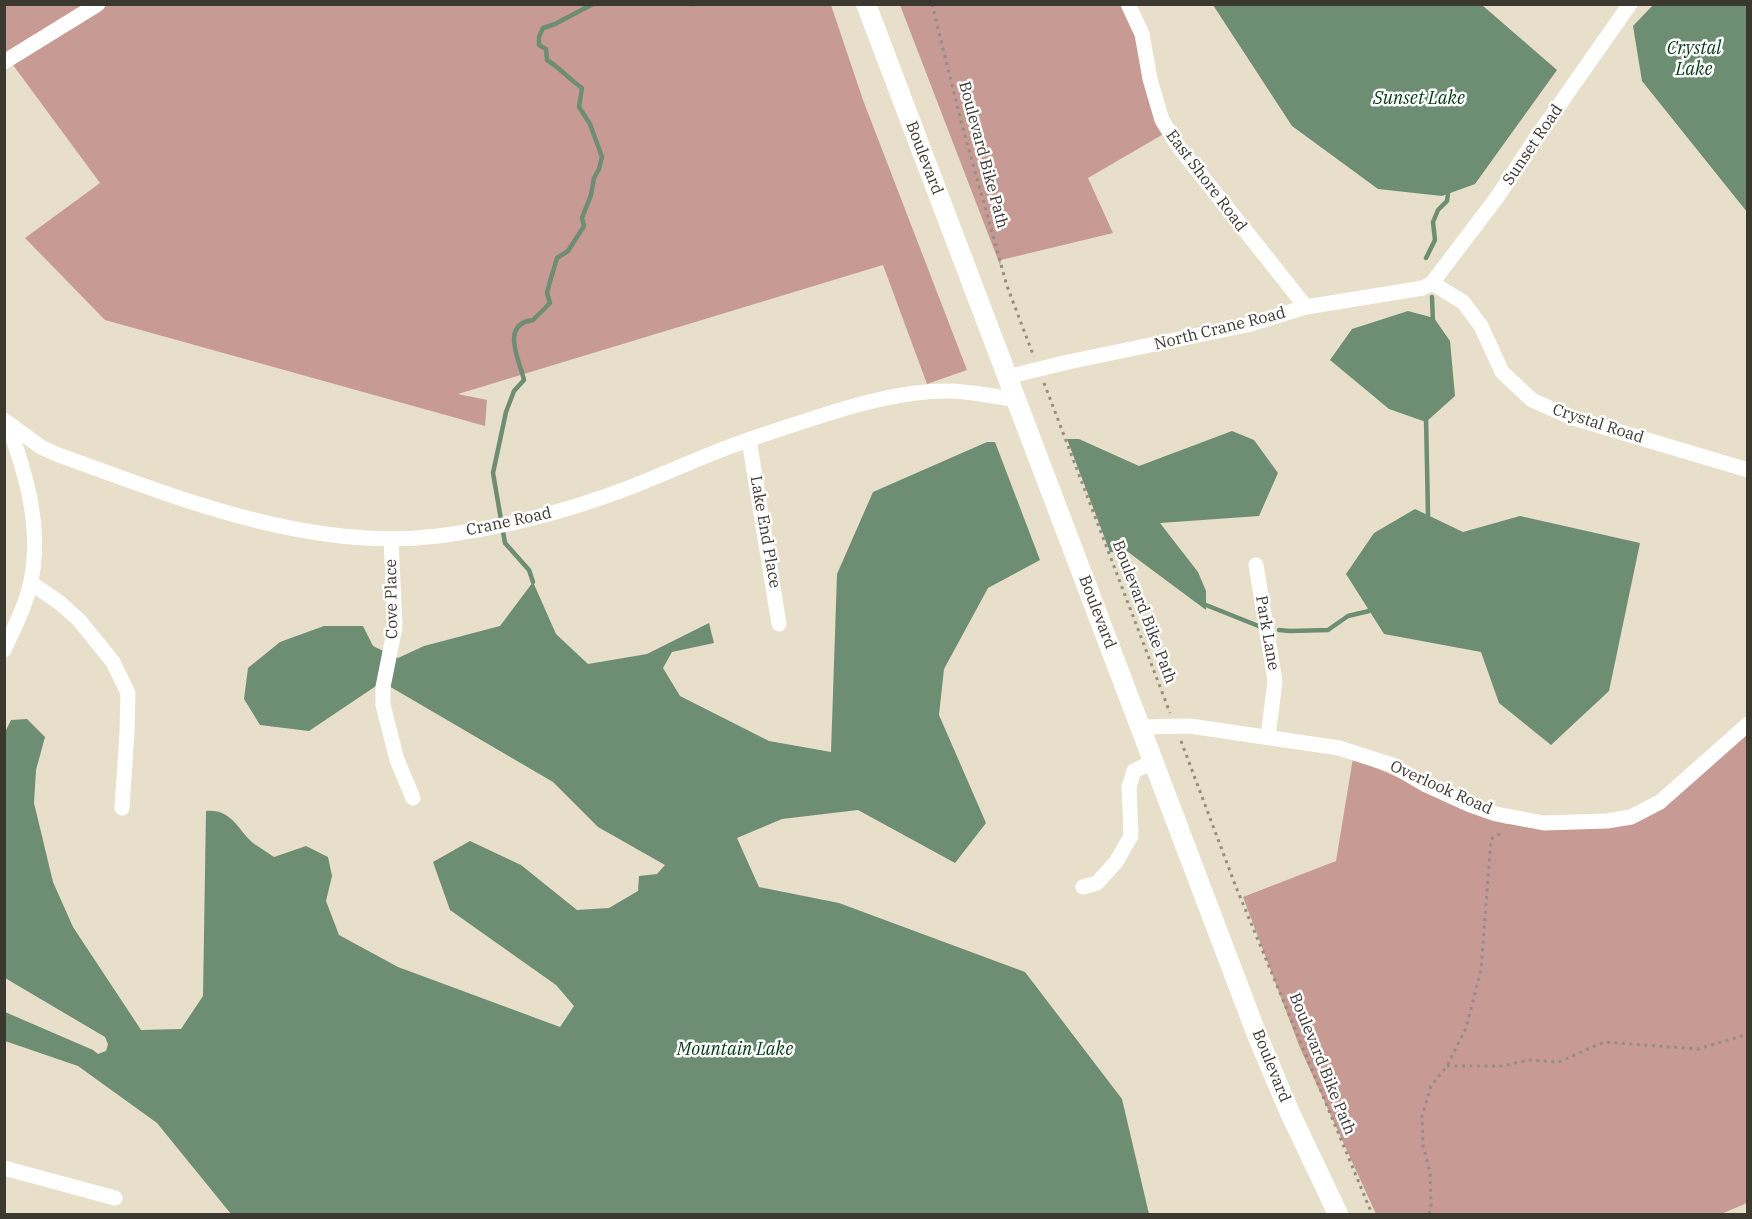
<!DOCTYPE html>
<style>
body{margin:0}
#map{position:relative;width:1752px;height:1219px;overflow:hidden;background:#e8dfca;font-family:"IBM Plex Serif",serif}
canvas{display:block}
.frame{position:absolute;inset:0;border:6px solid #3b3830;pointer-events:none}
</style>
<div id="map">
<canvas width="1752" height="1219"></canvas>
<div class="frame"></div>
</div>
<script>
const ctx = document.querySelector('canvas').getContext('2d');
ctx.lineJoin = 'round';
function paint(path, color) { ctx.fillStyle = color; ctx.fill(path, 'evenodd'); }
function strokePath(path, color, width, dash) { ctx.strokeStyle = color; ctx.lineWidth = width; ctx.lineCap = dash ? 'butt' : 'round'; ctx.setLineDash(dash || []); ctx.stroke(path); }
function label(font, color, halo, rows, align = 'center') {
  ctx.font = font + ' "IBM Plex Serif",serif'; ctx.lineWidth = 5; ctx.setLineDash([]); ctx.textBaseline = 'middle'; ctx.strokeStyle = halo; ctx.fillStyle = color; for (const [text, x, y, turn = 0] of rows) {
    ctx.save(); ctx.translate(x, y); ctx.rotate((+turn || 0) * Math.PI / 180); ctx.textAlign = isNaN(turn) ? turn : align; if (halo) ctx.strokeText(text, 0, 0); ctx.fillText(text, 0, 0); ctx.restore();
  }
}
const forest = new Path2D(`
 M4 5H831L863 100 967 370 927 384 883 265 458 394 487 400 485 426 105 320 25 238 100 183 13 65 5 70Z
 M900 5H1124L1134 20 1167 132 1088 178 1113 233 1001 260 1000 265Z
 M1747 724V1203L1721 1214H1376L1300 1048 1243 897 1336 861 1353 758 1506 824 1646 816Z`);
const water = new Path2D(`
 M1213 5H1482L1557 70 1475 184 1442 196 1378 189 1292 126Z
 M1653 5H1747V212L1642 81 1633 26Z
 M1408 311 1434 318 1450 341 1455 396 1426 422 1389 409 1330 360 1352 329Z
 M1232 431 1254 440 1278 473 1259 516 1160 523 1198 572 1206 591V610L1128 552H1110L1067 439H1079L1139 466Z
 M987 442H995L1040 560 988 588 944 669 939 715 986 823 955 863 858 810 782 819 737 838 759 887 839 903 1025 972 1122 1099 1149 1214H231L157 1123 78 1066 5 1041V1012L93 1050 98 1054 106 1051 108 1044 105 1037 5 978V732L11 720 27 719 45 737 36 770 34 803 53 882 73 927 141 1030 181 1029 203 996 206 811C232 809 237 829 253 843 260 848 267 852 274 857L306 846 328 857 332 876 326 901 339 935 398 967 560 1027 574 1006 556 985 450 910 433 862 470 841 521 865 577 910 609 908 638 891 639 876 657 874 665 865 598 827 553 782 382 682 309 731 260 725 244 699 248 668 280 642 324 626H363L373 646 398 658 424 646 500 626 533 582 556 634 588 664 647 654 709 623 714 643 672 652 663 668 680 696 769 741 831 752 837 574 873 492Z
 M1415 509 1463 532 1520 516 1640 543 1609 691 1551 745 1499 703 1481 652 1384 634 1346 574 1374 533Z`);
const stream = new Path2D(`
 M690 4H694
 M1426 258 1435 240 1433 222 1438 210 1447 201 1448 194
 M1432 297 1433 324
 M1425 521 1428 515 1426 416
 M533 582 529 570 505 543 493 473 506 412 514 391 524 380C519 359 500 324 533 320L550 303 547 293 549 285 557 258 568 251 584 226 582 218 591 195 594 178 599 169 602 157 590 124 579 107 582 88C569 79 560 68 547 60L546 49 539 45V37L543 28 555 24 593 4
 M1206 605 1261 627
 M1279 630 1290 631 1328 630 1348 616 1369 611 1371 607`);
const path = new Path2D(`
 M932 4 961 121 1007 286 1034 357
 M1044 383 1170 713
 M1181 741 1236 887 1372 1214
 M1447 1066H1503L1528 1060 1559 1062 1604 1042 1698 1049 1748 1034
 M1429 1214 1431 1207 1430 1172 1423 1146 1422 1116 1431 1086 1447 1066 1466 1028 1481 970 1491 839 1504 831`);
const minor = new Path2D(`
 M1128 4 1142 34 1150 79 1162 120 1178 146 1306 307
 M4 62 98 4
 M1432 283 1463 302 1481 326 1502 372 1532 400 1570 417 1748 470
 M1007 377 1068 362 1247 325 1306 307 1423 288 1432 283 1498 196 1534 141 1630 4
 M4 420 41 447 56 454C175 497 309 552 438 536 501 528 564 512 623 490 660 476 696 459 734 445 757 436 781 429 805 421 851 406 902 390 951 391 973 392 994 396 1016 400
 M749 440 779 624
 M391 539 395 627 383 687V705L397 760 413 798
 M1256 565 1275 681 1268 737
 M31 583 60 603 79 620 113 662 128 693 127 732 122 808
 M4 650C14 628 26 605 31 581 42 527 26 473 7 422
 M1140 727 1190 726 1339 748 1392 765 1426 785 1470 805 1496 814 1544 823 1607 821 1631 817 1660 802 1748 724
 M1083 887 1097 883 1116 862 1131 836 1129 787 1134 771 1154 761
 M4 1168 115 1198`);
const major = new Path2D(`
 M866 4 1257 1035 1290 1113 1338 1214`);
const streetNames = [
 ["Sunset Road",1533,145,-56],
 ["Boulevard Bike Path",983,155,75],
 ["Boulevard",924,158,69],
 ["East Shore Road",1206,181,53],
 ["North Crane Road",1220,329,-14],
 ["Crystal Road",1598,424,18],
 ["Crane Road",509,522,-12],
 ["Lake End Place",765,532,80],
 ["Cove Place",392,599,-91],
 ["Boulevard",1097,612,69],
 ["Boulevard Bike Path",1144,612,69],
 ["Park Lane",1267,633,80],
 ["Overlook Road",1441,788,24],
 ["Boulevard Bike Path",1322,1064,68],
 ["Boulevard",1271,1066,68]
];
const waterNames = [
 ["Crystal",1694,49],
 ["Lake",1694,70],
 ["Sunset Lake",1419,99],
 ["Mountain Lake",735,1050]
];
paint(forest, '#c89a94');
paint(water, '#6d8e72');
strokePath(stream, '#6d8e72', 4.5);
strokePath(path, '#958f80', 3, [3, 4.5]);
strokePath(minor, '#fff', 15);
strokePath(major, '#fff', 20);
label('16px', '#3b3830', '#fff', streetNames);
label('italic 18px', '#003a14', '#fff', waterNames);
</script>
